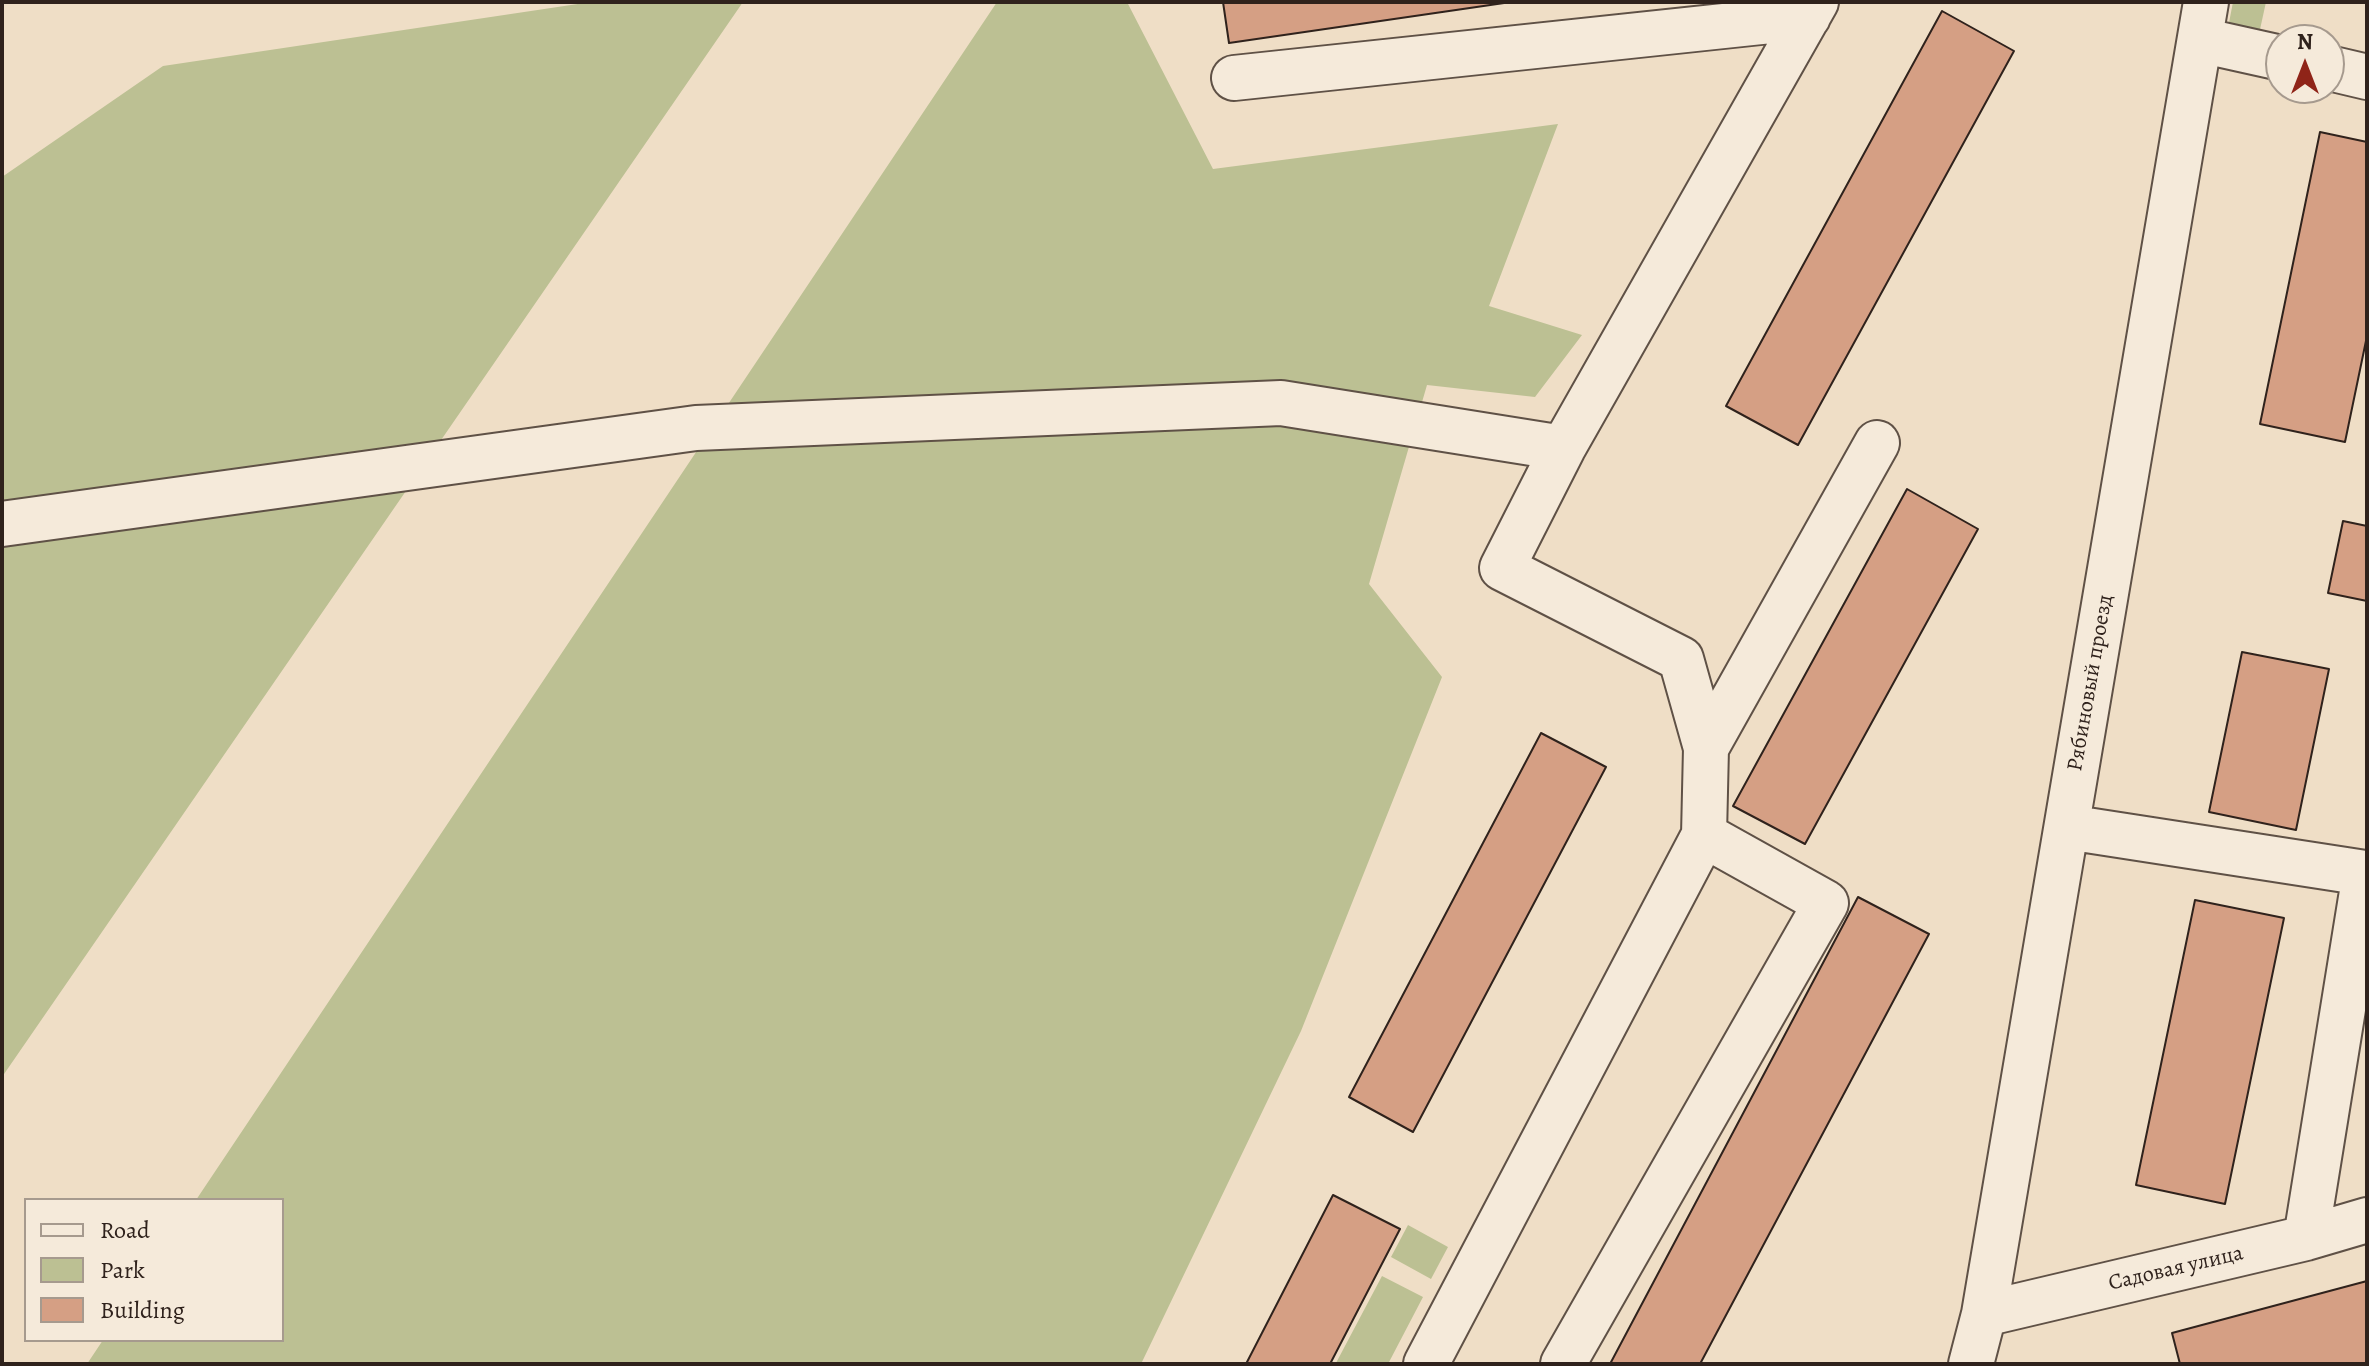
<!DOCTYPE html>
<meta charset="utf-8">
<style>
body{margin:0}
#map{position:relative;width:2369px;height:1366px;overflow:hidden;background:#efdec6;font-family:Alegreya,serif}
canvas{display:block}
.frame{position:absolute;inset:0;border:4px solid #2f221c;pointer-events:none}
.legend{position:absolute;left:24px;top:1198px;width:260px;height:144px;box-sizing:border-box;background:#f5eada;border:2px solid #a69a8e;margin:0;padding:10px 14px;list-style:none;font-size:24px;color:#2f221c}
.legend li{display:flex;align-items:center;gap:16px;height:40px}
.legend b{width:40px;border:2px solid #a69a8e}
.north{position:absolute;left:2265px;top:24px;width:80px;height:80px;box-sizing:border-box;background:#f5eada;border:2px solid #a69a8e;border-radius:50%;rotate:0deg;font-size:22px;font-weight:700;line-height:32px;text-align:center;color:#2f221c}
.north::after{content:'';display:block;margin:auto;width:28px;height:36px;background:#8f2418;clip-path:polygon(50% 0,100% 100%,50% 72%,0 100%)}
</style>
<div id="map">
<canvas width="2369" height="1366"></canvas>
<div class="frame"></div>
<ul class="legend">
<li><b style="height:10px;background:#f5eada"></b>Road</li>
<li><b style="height:22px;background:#bcc093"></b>Park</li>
<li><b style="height:22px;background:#d59f84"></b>Building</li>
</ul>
<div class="north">N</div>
</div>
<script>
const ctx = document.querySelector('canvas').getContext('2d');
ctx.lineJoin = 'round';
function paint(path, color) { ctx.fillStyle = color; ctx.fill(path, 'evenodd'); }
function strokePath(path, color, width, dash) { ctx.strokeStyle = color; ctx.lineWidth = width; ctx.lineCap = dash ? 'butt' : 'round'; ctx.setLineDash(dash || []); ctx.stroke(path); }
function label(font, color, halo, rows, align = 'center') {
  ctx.font = font + ' Alegreya,serif'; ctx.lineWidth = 8; ctx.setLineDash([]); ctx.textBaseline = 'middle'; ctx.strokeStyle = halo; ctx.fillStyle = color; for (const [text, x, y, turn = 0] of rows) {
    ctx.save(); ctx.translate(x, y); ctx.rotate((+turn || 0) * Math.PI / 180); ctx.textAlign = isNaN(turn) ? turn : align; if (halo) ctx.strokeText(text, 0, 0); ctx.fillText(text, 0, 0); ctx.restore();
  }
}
const green = new Path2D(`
 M591 2H743L2 1077V177L163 66Z
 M997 2H1127L1213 169 1558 124 1489 306 1582 335 1535 397 1427 385 1369 584 1442 677 1301 1031 1141 1364H87L103 1340H282V1200H196Z
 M2233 2H2266L2259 34 2228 28Z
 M1408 1225 1448 1247 1431 1279 1391 1257Z
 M1382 1276 1423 1297 1388 1364H1338L1336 1363Z`);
const building = new Path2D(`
 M1223 2H1511L1229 43Z
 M1942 11 2014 51 1798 445 1726 406Z
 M2320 132 2367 142V336L2345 442 2260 424Z
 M1907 489 1978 529 1805 844 1733 806Z
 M2343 521 2367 526V601L2328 593Z
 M2242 652 2329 669 2296 830 2209 812Z
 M1541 733 1606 767 1413 1132 1349 1097Z
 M1858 897 1929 934 1700 1364H1610Z
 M2195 900 2284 918 2225 1204 2136 1185Z
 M1333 1195 1400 1229 1330 1364H1246Z
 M2367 1281V1364H2180L2172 1333Z`);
const minor = new Path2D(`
 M2200 40 2281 58
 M2329 68 2367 77
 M1234 78 1808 17
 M2 524 696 428 1281 403 1563 448 1816 2
 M1706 748 1877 443
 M2067 827 2365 873 2306 1238
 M1984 1314 2306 1238 2367 1220
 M1426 1364 1704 835 1706 748 1681 659 1502 568 1563 448
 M1563 1364 1826 903 1704 835
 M1971 1364 1984 1314 2206 2`);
const streetNames = [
 ["Рябиновый проезд",2091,683,-80],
 ["Садовая улица",2176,1269,-13]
];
paint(green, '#bcc093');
paint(building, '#d59f84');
strokePath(building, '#2f221c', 2);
strokePath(minor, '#5f5146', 48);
strokePath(minor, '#f5eada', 44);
label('22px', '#2f221c', '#f5eada', streetNames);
</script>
